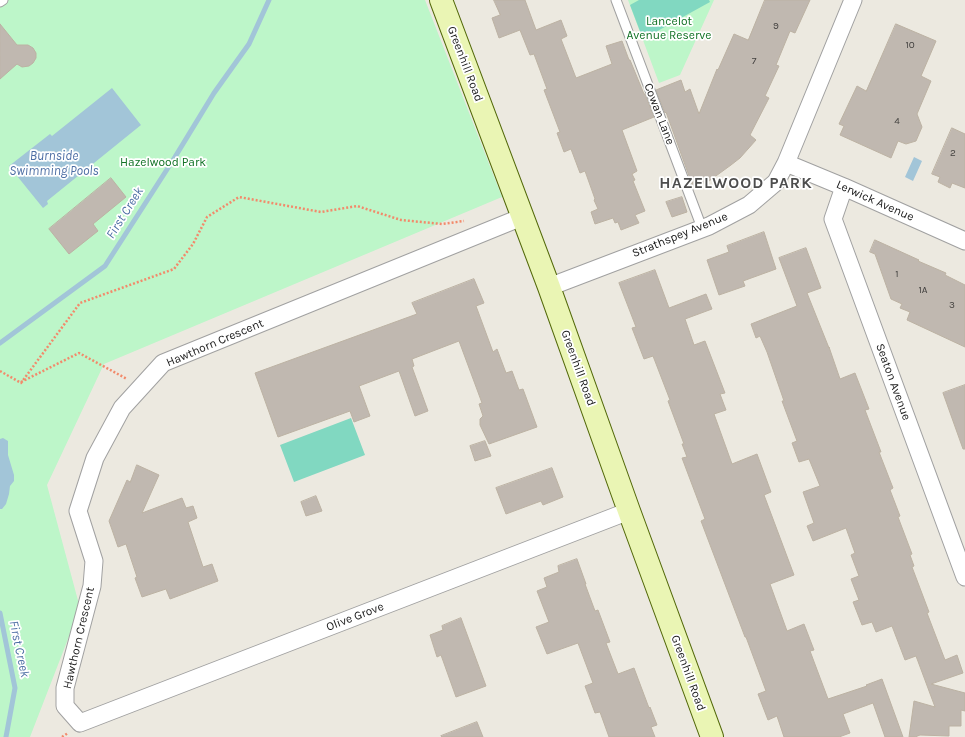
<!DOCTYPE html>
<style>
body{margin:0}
canvas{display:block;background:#ece9e0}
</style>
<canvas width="965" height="737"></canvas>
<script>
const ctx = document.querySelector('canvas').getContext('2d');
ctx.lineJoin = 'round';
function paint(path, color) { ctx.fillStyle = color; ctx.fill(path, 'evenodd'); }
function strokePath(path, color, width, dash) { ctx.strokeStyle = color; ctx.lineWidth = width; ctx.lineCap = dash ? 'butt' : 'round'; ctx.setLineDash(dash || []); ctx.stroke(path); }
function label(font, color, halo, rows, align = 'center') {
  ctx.font = font + ' Karla,sans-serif'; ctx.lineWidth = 3.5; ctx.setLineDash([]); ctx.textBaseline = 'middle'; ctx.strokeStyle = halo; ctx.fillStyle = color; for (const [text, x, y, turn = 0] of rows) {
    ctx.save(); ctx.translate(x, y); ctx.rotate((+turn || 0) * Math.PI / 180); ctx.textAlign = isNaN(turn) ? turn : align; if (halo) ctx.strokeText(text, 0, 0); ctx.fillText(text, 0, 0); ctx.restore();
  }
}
const park = new Path2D(`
 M0 0H425L502 197 104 364 47 485 80 608 30 737H0Z
 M628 0H714L680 75 659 83Z`);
const pitch = new Path2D(`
 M639 0H709L710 2 643 39 630 5Z
 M351 418 365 455 294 482 280 445Z`);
const water = new Path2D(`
 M112 88 141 125 47 201 48 204 43 208 9 166 50 134 52 136Z
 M914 157 922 161 913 181 905 177Z
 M3 438 8 441V455L14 475V481L10 486 9 494 6 504 2 509H0V439Z`);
const stream = new Path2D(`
 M0 343 105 266 175 157 214 93 249 44 269 0
 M0 613 15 688 6 737`);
const building = new Path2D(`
 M494 0H525L536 30 561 20 567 36 561 39 576 78 612 64 606 46 622 41 629 60H630L644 94H645L654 117 622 130 637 171 632 174 635 180 633 181 645 211 635 215 639 223 621 230 618 222 615 223 613 218 595 224 591 212 598 209 594 200 595 199 585 171 580 173 571 149 564 152 557 133 560 132 544 90 547 89 534 54 530 55 520 30 499 38 492 18 500 15Z
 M765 0H810L795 33 790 31 776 65 779 66 765 96 769 98 750 135 756 140 740 158 731 165 709 181 693 187 666 112 665 113 656 90 681 80 685 92 690 89 699 114 717 69 718 70 734 34 748 40Z
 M0 24 17 45H28L33 48 36 53V58L33 63 29 66 22 67 17 64 0 79Z
 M896 24 936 41 921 76 931 81 917 114 922 127 916 141 906 144 898 141 891 158 840 135 844 126 839 124 857 86 866 91Z
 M952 128 965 134V188L952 183 950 188 938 182 940 177 932 174Z
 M111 178 126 197 93 224 98 231 69 254 49 229Z
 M682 197 687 212 672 217 666 202Z
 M764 232 776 269 743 281 745 286 719 295 707 260 729 252 727 246Z
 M875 240 919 260 918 261 946 273 945 275 965 285V347L907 320 910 312 900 308 902 304 891 299 875 254 870 252Z
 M806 248 821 288 807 293 829 348V347L840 379 855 373 869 409 865 410 881 452H879L893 488 890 490 900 516 898 517 912 554 910 555 914 566 912 567 929 612 927 613 945 660 957 655 963 673 931 684 965 693V711L961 710V726H949V736L920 735 915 737H909L914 701 935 707 916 656 905 660 892 626 876 632 872 622 862 625 853 602 859 600 851 579 859 576 851 555 855 553 846 528 813 541 807 526 814 523 803 492 820 486 809 459 799 462 792 443 797 441 782 401H784L767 352 760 336 756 338 751 324 797 306 779 258Z
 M655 270 669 308 706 294 712 309 685 319 694 345 705 341 725 393 720 394 726 410 714 414 732 464 757 454 771 492 764 495 794 575 770 584 787 631 804 624 814 650 810 651 828 699 867 686 866 685 882 679 903 737H885L873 703 843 714 850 733 839 737H784L777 716 768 720 758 694 766 691 746 637H745L701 521 705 519 682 458 687 457 682 444H684L668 401 670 400 653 356 644 359 632 328 636 327 619 283Z
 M474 279 484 303 476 306 493 352 497 349 506 373 512 371 519 390 523 389 537 427 489 444 480 425V419L483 416 479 404 482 403 459 341 412 359 414 366 412 367 428 411 415 416 399 371 359 386 370 416 354 422 350 411 278 437 255 373 417 314 412 303Z
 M965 385V449H963L943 393Z
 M485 441 491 456 475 461 470 446Z
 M137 465 159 475 142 513 182 498 186 508 193 506 197 518 188 522 203 567 212 564 218 581 170 599 166 589 142 597 135 578 137 577 126 544 118 547 109 521 127 480 130 482Z
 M552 468 563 497 543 505 541 501 506 514 496 488Z
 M316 496 322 511 306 516 301 502Z
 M577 559 586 584H585L595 611 598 610 610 642 606 643 618 674 634 668 649 708 650 707 657 725 651 727 655 737H609L600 712 595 713 585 686 593 683 578 643 547 654 536 627 549 622 537 591 547 587 544 578 559 572 558 566Z
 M461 618 486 686 456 697 441 655 437 657 430 635 443 630 442 626Z
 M477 722 483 737H442L441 736Z`);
const path = new Path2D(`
 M0 371 21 383 80 303 174 269 193 244 207 217 239 197 321 212 357 206 401 220 442 224 464 221
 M21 382 79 353 127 379
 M62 737 68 733`);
const service = new Path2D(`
 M616 0 702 228
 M0 2 3 0`);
const minor = new Path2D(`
 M786 163 844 187 965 241
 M844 187 833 219 965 577
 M522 217 163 363 122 408 95 458 78 511 94 561 92 586 65 688V706L80 723 629 511
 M549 287 709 226 749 205 776 182 786 163 853 0`);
const secondary = new Path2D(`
 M441 0 549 287 629 511 712 737`);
const numberNames = [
 ["9",776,26],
 ["10",910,45],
 ["7",754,61],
 ["4",897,121],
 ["2",953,153],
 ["1",897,274],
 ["1A",923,290],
 ["3",952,305]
];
const parkNames = [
 ["Lancelot",669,22],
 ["Avenue Reserve",669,36],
 ["Hazelwood Park",163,163]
];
const streetNames = [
 ["Greenhill Road",465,64,69],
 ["Cowan Lane",659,114,69],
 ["Lerwick Avenue",875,201,24],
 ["Strathspey Avenue",680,235,-22],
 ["Hawthorn Crescent",215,343,-23],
 ["Greenhill Road",578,368,70],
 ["Seaton Avenue",893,382,70],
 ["Olive Grove",355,617,-21],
 ["Hawthorn Crescent",79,638,-77],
 ["Greenhill Road",688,673,70]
];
const waterNames = [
 ["Burnside",54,156],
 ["Swimming Pools",54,171],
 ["First Creek",125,213,-58],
 ["First Creek",19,649,78]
];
const districtNames = [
 ["HAZELWOOD PARK",736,183]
];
paint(park, '#bdf6c9');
paint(pitch, '#81d8c1');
paint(water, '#a2c5d8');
strokePath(stream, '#a2c5d8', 5);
paint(building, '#c0b8b0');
strokePath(building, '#bcb2a3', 1);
strokePath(service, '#a1a1a1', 11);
strokePath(minor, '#a1a1a1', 19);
strokePath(secondary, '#53690a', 24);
strokePath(path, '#f28a6b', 2.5, [2, 2]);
strokePath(service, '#fff', 9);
strokePath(minor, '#fff', 17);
strokePath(secondary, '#eaf5b4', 22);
label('10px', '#444240', null, numberNames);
label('12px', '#107124', '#fff', parkNames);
label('12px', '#1a1a1a', '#fff', streetNames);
label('italic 13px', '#4d6ea4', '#fff', waterNames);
ctx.letterSpacing = '1px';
label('bold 16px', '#4d4d4d', '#fff', districtNames);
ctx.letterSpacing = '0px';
</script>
